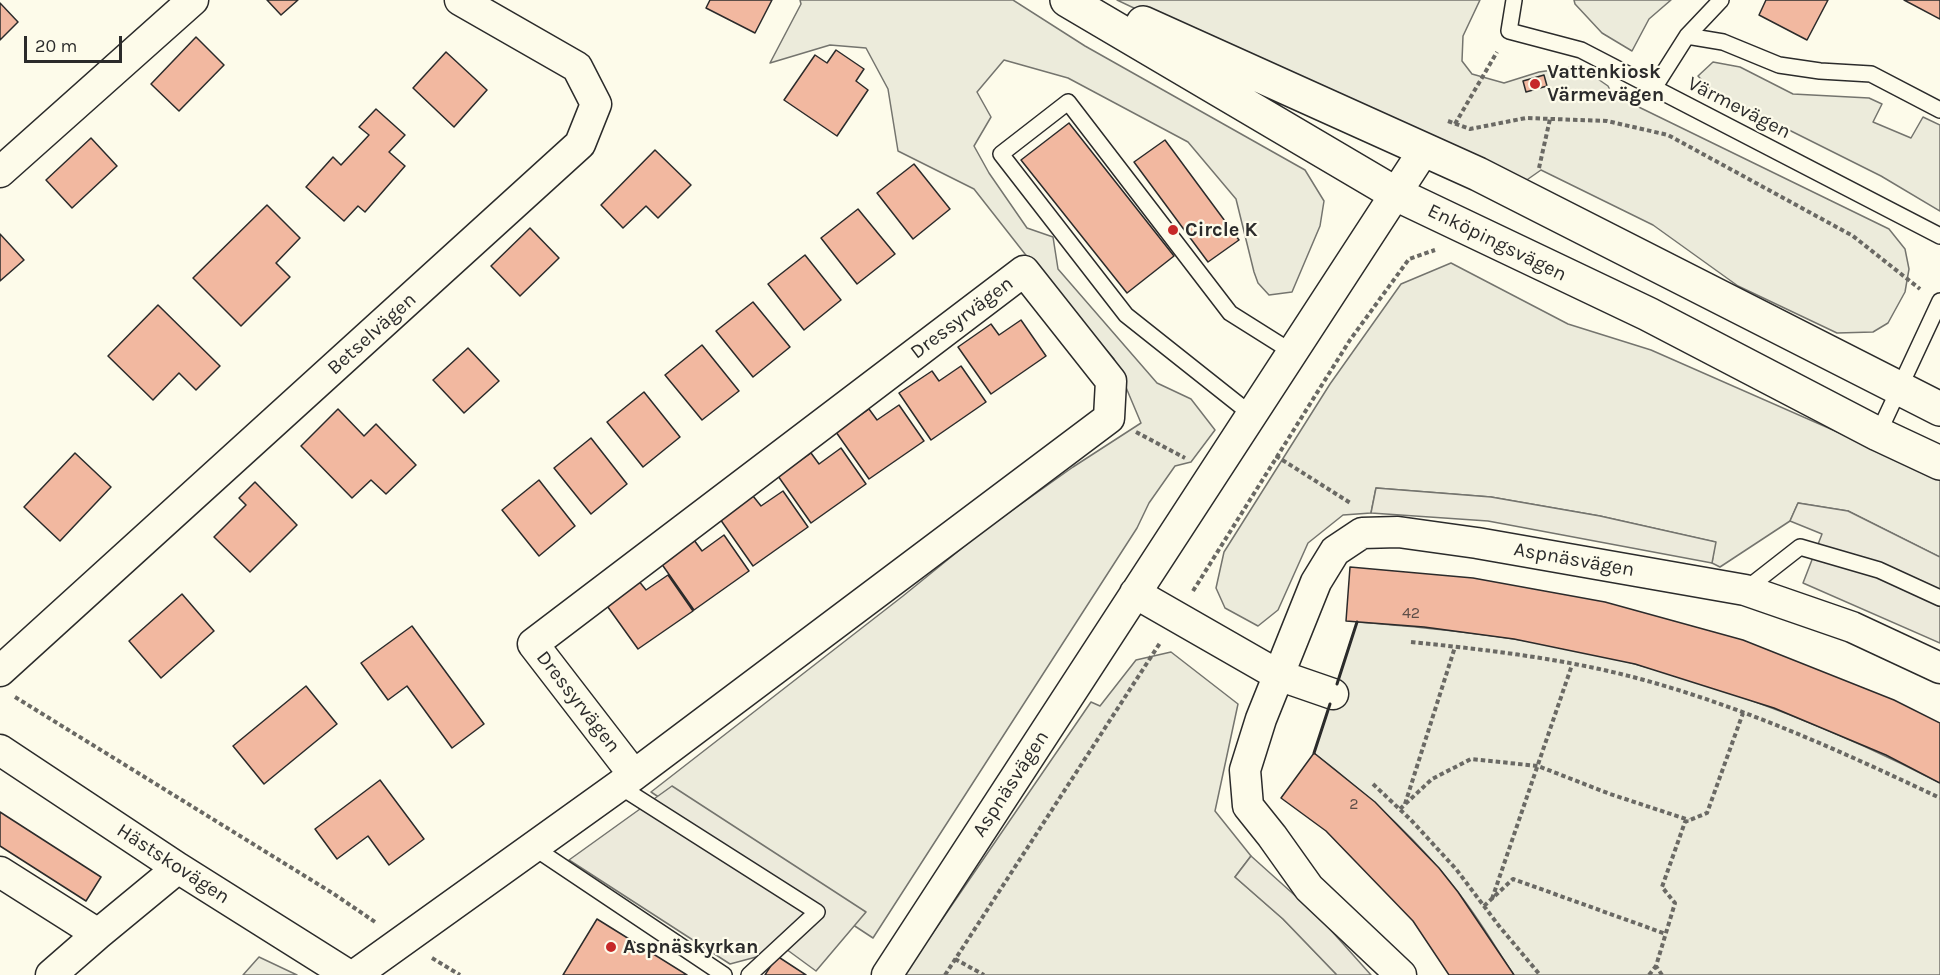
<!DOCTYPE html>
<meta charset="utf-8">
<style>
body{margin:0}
#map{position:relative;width:1940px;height:975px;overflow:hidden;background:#fdfbea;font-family:Karla,sans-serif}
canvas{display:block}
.scale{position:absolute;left:24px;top:36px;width:98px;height:27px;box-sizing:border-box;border:3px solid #2b2b2b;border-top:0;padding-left:8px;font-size:18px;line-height:21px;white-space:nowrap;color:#2b2b2b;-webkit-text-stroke:4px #fdfbea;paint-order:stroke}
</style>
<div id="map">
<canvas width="1940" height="975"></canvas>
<div class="scale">20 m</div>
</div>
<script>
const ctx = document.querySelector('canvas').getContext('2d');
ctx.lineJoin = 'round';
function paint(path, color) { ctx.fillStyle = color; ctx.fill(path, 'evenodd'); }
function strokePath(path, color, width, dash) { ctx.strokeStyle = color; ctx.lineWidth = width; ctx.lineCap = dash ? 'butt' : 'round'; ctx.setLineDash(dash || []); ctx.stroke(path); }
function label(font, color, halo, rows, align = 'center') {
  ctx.font = font + ' Karla,sans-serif'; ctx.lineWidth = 4.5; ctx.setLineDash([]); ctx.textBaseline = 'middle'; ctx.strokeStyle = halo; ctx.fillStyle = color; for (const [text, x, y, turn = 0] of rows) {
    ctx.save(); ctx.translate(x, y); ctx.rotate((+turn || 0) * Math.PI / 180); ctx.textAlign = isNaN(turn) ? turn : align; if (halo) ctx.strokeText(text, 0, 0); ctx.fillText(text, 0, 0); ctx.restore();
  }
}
const green = new Path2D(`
 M800 0H1013L1085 46 1305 170 1324 201 1320 226 1292 292 1269 295 1258 283 1254 272 1236 199 1188 142 1068 78 1004 60 977 92 991 117 974 146 989 173 1027 228 1053 237 1058 269 1157 383 1191 399 1215 430 1191 462 1175 466 1149 503 1137 528 873 938 651 792 903 596 983 531 1073 467 1141 423 1114 359 1025 254 974 189 898 151 888 89 866 48 830 45 770 63 801 4Z
 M1117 0H1480L1463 36 1462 61 1472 74 1504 83 1539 72 1579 66 1608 86 1612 94 1889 229 1905 249 1909 269 1905 292 1888 323 1873 332 1837 333 1738 286 1653 225 1541 170 1521 184 1242 59Z
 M1574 0H1671L1649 19 1632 51 1602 33 1575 4Z
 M1713 62 1740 67 1793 94 1869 98 1882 104 1873 122 1911 138 1923 117 1940 125V211L1881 176 1713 92 1698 76Z
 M1451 263 1568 324 1651 350 1940 477V557L1848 511 1798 503 1790 521 1720 567 1712 563 1715 542 1600 516 1491 497 1376 488 1371 513 1343 515 1308 543 1278 610 1258 626 1225 608 1216 588 1224 552 1330 384 1401 284Z
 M1357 622C1450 629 1545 640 1635 664 1741 692 1843 733 1940 783V975H1514C1495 947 1478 917 1457 891 1417 838 1366 793 1314 753Z
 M1171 652 1238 704 1215 811 1251 856 1235 877 1283 919 1337 975H904L1091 702 1100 706 1136 660Z
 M259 957 297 975H243Z`);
const parking = new Path2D(`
 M1376 488 1491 497 1600 516 1716 542 1712 563 1488 521 1371 513Z
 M1798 503 1848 511 1940 557V643L1803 583 1822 534 1790 521Z
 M672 786 866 912 816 971 786 949 730 964 569 860Z
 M1251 856 1320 918 1371 975H1337L1283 919 1235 877Z`);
const building = new Path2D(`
 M267 0H298L281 15Z
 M710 0H772L755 33 706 8Z
 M1766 0H1828L1807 40 1759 15Z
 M1904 0H1940V19Z
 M0 3 18 22 0 40Z
 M196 37 224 65 179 111 151 84Z
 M836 50 864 69 856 81 868 90 837 136 784 100 815 55 827 63Z
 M446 52 487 90 454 127 413 88Z
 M1544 75 1547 86 1526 92 1523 81Z
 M376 109 405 135 389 152 405 166 365 212 358 206 344 221 306 187 333 157 341 165 369 135 359 127Z
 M1069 123 1174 256 1127 293 1021 160Z
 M91 138 117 166 72 208 46 180Z
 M1165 140 1239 240 1208 262 1134 162Z
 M655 150 691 185 658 218 646 206 623 228 601 205Z
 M914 164 950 209 913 239 877 193Z
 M267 205 300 238 276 263 290 277 241 326 193 278Z
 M858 209 895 254 857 284 821 238Z
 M530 228 559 258 520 296 491 266Z
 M0 234 24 260 0 281Z
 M805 255 841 300 804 330 768 284Z
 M753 302 790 347 753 377 716 331Z
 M158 305 220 366 196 390 179 373 153 400 108 356Z
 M1021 320 1046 356 991 394 958 347 991 324 999 335Z
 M702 345 739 391 702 420 665 375Z
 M468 348 499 381 464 413 433 380Z
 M961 366 986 402 931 440 899 393 932 371 939 381Z
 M644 392 680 437 643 467 607 422Z
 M899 405 924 441 869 479 836 432 869 409 877 420Z
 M338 409 364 436 376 424 416 465 386 494 371 480 352 498 301 446Z
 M591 438 627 484 591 514 554 468Z
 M841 448 866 484 811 523 778 476 811 453 819 464Z
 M75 453 111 487 60 541 24 507Z
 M539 480 575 526 539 556 502 510Z
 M255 482 297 525 250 572 214 537 246 505 239 498Z
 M783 491 808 527 753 566 720 519 753 496 761 506Z
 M724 535 749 571 694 610 661 563 694 540 702 551Z
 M1350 567 1473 578 1605 602 1743 640 1894 700 1940 723V783L1886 755 1774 708 1635 664 1514 639 1424 627 1346 621Z
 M668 575 693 611 638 649 605 603 638 580 646 590Z
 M182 594 214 631 161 678 129 641Z
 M412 626 484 724 452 748 407 686 388 700 361 663Z
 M306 686 337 724 264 784 233 746Z
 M1314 753 1375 802 1439 868 1458 892 1514 975H1449L1413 921 1326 831 1281 798Z
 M380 780 424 839 389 865 368 836 337 859 315 829Z
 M0 812 101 877 86 901 0 846Z
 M597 919 687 975H563Z
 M777 956 806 975H765Z`);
const path = new Path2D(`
 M1448 121 1470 129 1526 118 1607 121 1668 135 1853 236 1920 289
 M1455 124 1497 52
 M1539 168 1550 119
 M1136 432 1185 458
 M1276 456 1352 504
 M1193 591 1350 340 1409 259 1435 250
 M1411 642C1489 650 1568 659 1644 680 1746 708 1845 753 1940 798
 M15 697 334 894 375 922
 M1373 784 1411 820 1456 869 1499 926 1540 975
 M1405 804 1455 647
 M1400 809 1432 779 1471 759 1538 766 1610 794 1689 820
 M1492 899 1572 665
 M1484 906 1513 879 1666 934
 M432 958 460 975
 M955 959 984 975
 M945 975 1160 643
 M1649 975 1656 966
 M1662 975 1656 966 1675 903 1662 887 1685 822 1707 813 1743 713`);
const service = new Path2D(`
 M1514 0 1509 31 1581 50 1940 236
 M1687 36 1723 42 1779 65 1820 71 1871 74 1940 110
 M1654 88 1687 36 1721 0
 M1252 415 1126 315 1001 154 1068 102 1230 313 1292 352
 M1878 434 1940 301
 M1745 590 1800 547 1879 570 1940 598
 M619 786 817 912 749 975
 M533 847 724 975`);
const minor = new Path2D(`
 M0 172 193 0
 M1135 593 1278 675 1333 694
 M0 671 580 144 596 104 577 67 460 0
 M0 750 178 868 348 975
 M0 872 98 934
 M51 975 98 934 178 868
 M355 975 634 775 1109 418 1111 381 1024 271 533 644 634 775
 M887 975 1424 150
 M1401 975 1309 888 1272 836 1248 806 1245 770 1261 719 1316 582 1335 551 1362 533 1398 532 1477 543 1745 590 1852 627 1940 668`);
const tertiary = new Path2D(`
 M1067 0 1396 194 1648 314 1878 434 1940 463
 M1143 23 1478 174 1940 409`);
const wall = new Path2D(`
 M1337 684 1357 622
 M1314 753 1330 704`);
const markers = [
 [1535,84,6,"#c62828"],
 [1173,230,6,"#c62828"],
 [611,947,6,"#c62828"]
];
const numberNames = [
 ["42",1411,613],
 ["2",1354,804]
];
const poiNames = [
 ["Vattenkiosk",1547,72],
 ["Värmevägen",1547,95],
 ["Circle K",1185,230],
 ["Aspnäskyrkan",623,947]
];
const streetNames = [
 ["Värmevägen",1739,108,27],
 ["Enköpingsvägen",1497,243,26],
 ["Dressyrvägen",962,318,-37],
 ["Betselvägen",372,334,-42],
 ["Aspnäsvägen",1574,560,10],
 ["Dressyrvägen",578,702,52],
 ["Aspnäsvägen",1011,784,-57],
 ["Hästskovägen",173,864,33]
];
paint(green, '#ecebdb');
strokePath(green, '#74746e', 1.5);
paint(parking, '#eceadb');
strokePath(parking, '#74746e', 1.5);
paint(building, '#f2b8a0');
strokePath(building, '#2b2b2b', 1.5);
strokePath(service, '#2b2b2b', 18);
strokePath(minor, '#2b2b2b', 33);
strokePath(tertiary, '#2b2b2b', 36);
strokePath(path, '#6a6964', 4, [4.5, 3]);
strokePath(service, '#fdfbea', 15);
strokePath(minor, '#fdfbea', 30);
strokePath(tertiary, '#fdfbea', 33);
strokePath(wall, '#2b2b2b', 3);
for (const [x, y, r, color] of markers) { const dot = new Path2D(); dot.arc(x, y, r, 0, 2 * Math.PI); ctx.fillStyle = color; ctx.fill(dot); strokePath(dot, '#fdfbea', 2); }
label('16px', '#5d4e48', null, numberNames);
label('bold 20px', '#2b2b2b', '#fdfbea', poiNames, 'left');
label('20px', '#2b2b2b', '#fdfbea', streetNames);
</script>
